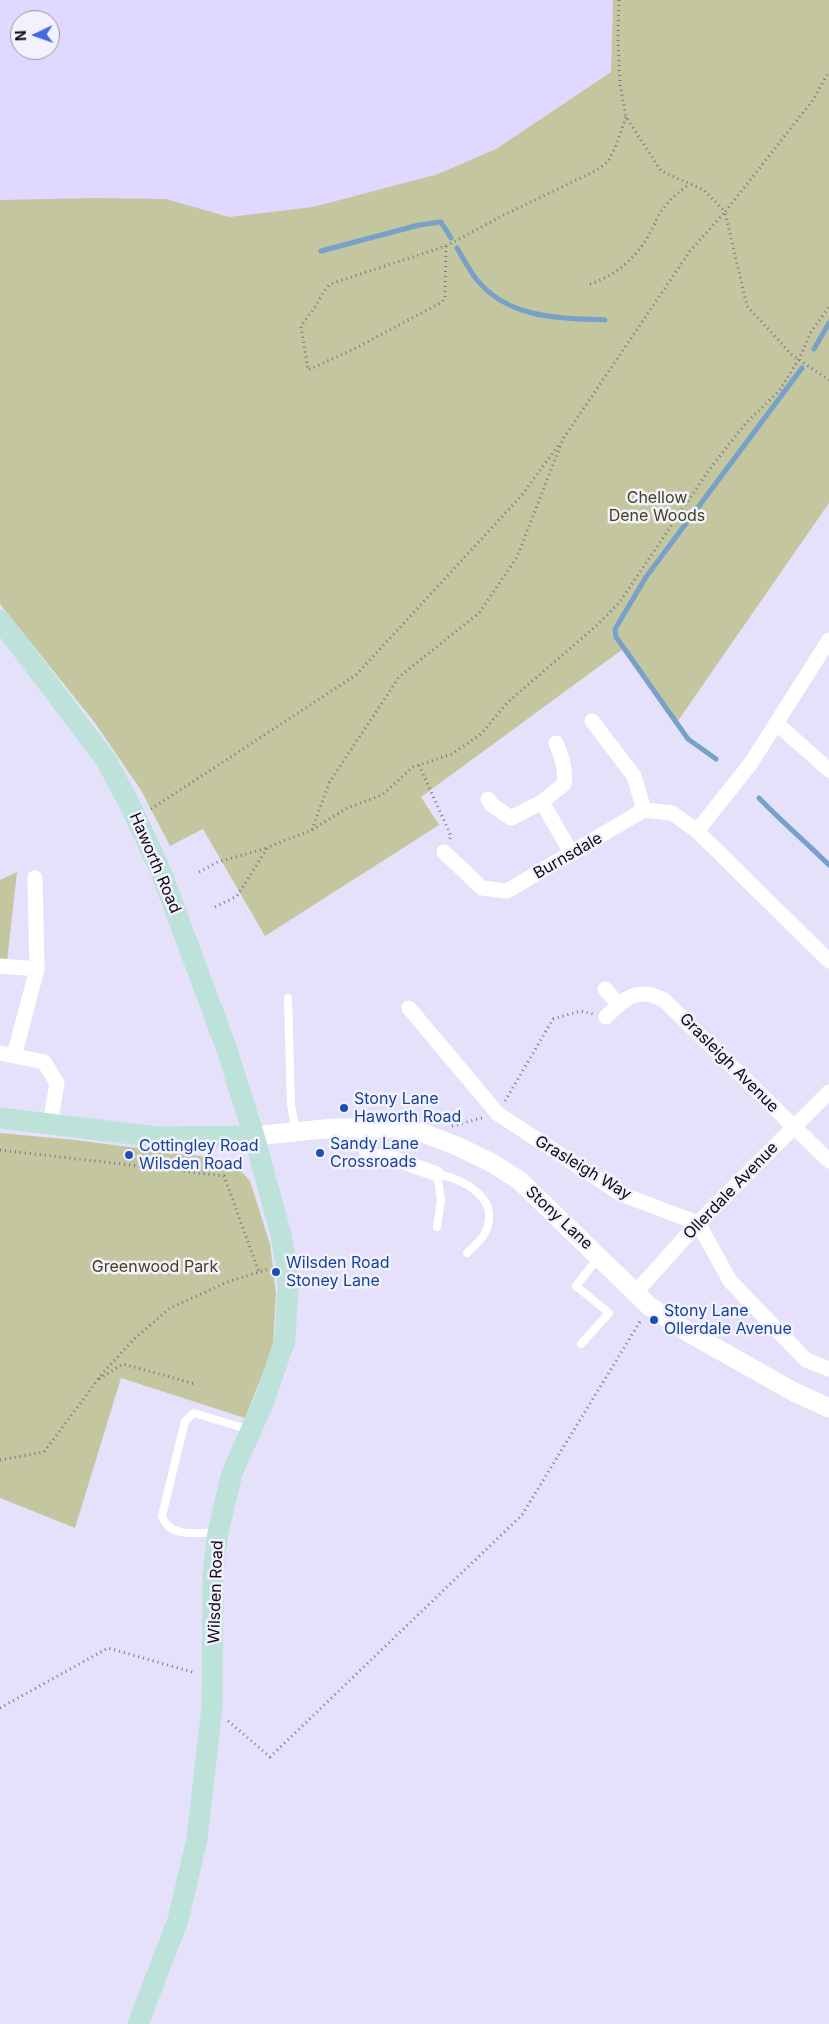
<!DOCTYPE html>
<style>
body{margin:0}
#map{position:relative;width:829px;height:2024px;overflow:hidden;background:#e6e1fa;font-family:Inter,sans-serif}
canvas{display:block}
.north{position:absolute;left:10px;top:10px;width:50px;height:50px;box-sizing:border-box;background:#f3f1fd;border:1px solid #9795a0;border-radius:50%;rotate:267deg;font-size:14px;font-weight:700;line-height:20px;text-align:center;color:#0d0b15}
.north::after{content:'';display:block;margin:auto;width:18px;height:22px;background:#436adc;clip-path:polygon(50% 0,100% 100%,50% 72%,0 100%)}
</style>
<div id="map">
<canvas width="829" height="2024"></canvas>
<div class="north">N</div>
</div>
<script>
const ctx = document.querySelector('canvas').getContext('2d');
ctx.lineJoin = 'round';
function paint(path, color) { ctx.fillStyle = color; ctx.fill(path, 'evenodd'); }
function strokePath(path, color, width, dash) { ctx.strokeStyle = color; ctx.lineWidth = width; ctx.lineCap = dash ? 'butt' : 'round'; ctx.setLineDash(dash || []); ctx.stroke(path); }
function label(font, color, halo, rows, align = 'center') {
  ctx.font = font + ' Inter,sans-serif'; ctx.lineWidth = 5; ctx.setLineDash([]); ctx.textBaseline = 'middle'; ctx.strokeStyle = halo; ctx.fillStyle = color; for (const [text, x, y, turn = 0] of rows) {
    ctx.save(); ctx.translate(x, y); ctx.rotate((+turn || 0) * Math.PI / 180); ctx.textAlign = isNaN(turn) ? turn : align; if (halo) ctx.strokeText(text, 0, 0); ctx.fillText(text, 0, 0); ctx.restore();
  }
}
const built = new Path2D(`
 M0 0H613L611 72 496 149 438 174 313 207 229 217 166 199 96 198 0 200ZM20 20H50V50H20Z`);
const green = new Path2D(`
 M613 0H829V503L675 725 623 649 421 797 439 825 265 936 203 829 170 846 141 790 95 723 0 604V200L96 198 166 199 229 217 313 207 438 174 496 149 611 72Z
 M17 872 7 961 0 960V880Z
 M0 1133 75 1140 231 1160 250 1181 270 1244 276 1293 273 1348 245 1418 121 1378 75 1528 0 1498Z`);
const stream = new Path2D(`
 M457 248C463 258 469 270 477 280 509 319 559 318 605 320
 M321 251 419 225 441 222 451 238
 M814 349 829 323
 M716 759 688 739 616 637 615 629 646 577 802 368
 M759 798C782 822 806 842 829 865`);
const path = new Path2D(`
 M619 0 618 39 620 84 626 117 661 171 704 190 725 212 813 100 829 71
 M446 246 445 298 442 302 356 348 308 370 301 326 315 307 324 291 330 284 446 246 502 216 595 171 608 162 615 148 626 117
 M590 284C617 275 637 257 650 233 655 225 657 215 663 209 670 199 679 192 688 185
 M419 765 451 836 449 840
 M151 809 356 675 522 495 560 443
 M312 830 329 783 399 677 479 613 517 557 563 439 690 251 725 212 747 306 792 355 829 380
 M199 872 218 862 267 848
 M215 907 237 896 268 847 312 830 347 808 382 795 413 767 452 754 481 734 507 703 596 626 619 603 709 470 745 424 780 390 799 359 811 332 829 307
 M505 1101 553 1019 581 1011 593 1014
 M452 1126 482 1118
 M0 1150 224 1176 259 1272
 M99 1379 123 1364 195 1384
 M0 1460 44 1452 102 1374 134 1339 170 1308 230 1281 269 1269
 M0 1708 108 1648 196 1673
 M228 1721 270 1757 522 1515 641 1320`);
const service = new Path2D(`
 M288 998 291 1105 296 1132
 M437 1227 441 1200 437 1174C464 1179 502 1199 485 1233 481 1241 473 1247 467 1253
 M581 1344 609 1313 576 1286 598 1258
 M216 1532C197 1533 169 1538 162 1516L185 1421 194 1413 250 1430`);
const minor = new Path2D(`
 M592 721 634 776 644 810
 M776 723 829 770
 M488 799 492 805 511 818 542 802 564 784C566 769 562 757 556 743
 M542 802 572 854
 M697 831 751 763 829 640
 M444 852 482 888 507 891 644 810 672 813 697 831 829 961
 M0 966 37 969
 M605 989 619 1005
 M409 1008 498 1114 621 1194 698 1223 730 1281 806 1360 829 1369
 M606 1017C625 998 637 986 664 1000L829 1161
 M0 1053 44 1062 57 1083 50 1124
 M14 1056 37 969 35 878
 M364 1127 367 1156 395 1159 437 1174
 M636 1292 698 1223 829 1092`);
const tertiary = new Path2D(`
 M254 1136 334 1128H394L423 1133 457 1146 490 1162 519 1180 649 1306 691 1334 794 1392 829 1408`);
const secondary = new Path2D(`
 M0 620 106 760 132 809 161 872 226 1047 254 1136 281 1235 286 1263 288 1287 285 1340 265 1399 232 1473 218 1532 213 1572 212 1707 197 1839 178 1920 138 2024
 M0 1118 157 1137 254 1136`);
const markers = [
 [344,1108,5,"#1a4fb4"],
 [320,1153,5,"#1a4fb4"],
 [129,1155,5,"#1a4fb4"],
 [276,1272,5,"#1a4fb4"],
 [654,1320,5,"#1a4fb4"]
];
const parkNames = [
 ["Chellow",657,498],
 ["Dene Woods",657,516],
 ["Greenwood Park",155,1267]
];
const streetNames = [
 ["Burnsdale",568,856,-30],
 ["Haworth Road",155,863,67],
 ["Grasleigh Avenue",729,1063,45],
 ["Grasleigh Way",583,1168,31],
 ["Ollerdale Avenue",731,1191,-46],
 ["Stony Lane",559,1218,43],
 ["Wilsden Road",216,1592,-88]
];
const transitNames = [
 ["Stony Lane",354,1099],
 ["Haworth Road",354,1117],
 ["Sandy Lane",330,1144],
 ["Crossroads",330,1162],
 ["Cottingley Road",139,1146],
 ["Wilsden Road",139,1164],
 ["Wilsden Road",286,1263],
 ["Stoney Lane",286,1281],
 ["Stony Lane",664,1311],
 ["Ollerdale Avenue",664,1329]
];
paint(built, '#e0d8fe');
paint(green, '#c3c69f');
strokePath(stream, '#77a1c9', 5);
strokePath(path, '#797587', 3, [1, 4]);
strokePath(service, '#fff', 8);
strokePath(minor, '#fff', 15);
strokePath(tertiary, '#fff', 19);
strokePath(secondary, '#bde2da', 21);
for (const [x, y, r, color] of markers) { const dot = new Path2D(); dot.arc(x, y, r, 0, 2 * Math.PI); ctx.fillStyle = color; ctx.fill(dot); strokePath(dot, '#f3f1fd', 2); }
label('16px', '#424318', '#f3f1fd', parkNames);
label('16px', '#0d0b15', '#f3f1fd', streetNames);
label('16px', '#164399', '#f3f1fd', transitNames, 'left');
</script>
